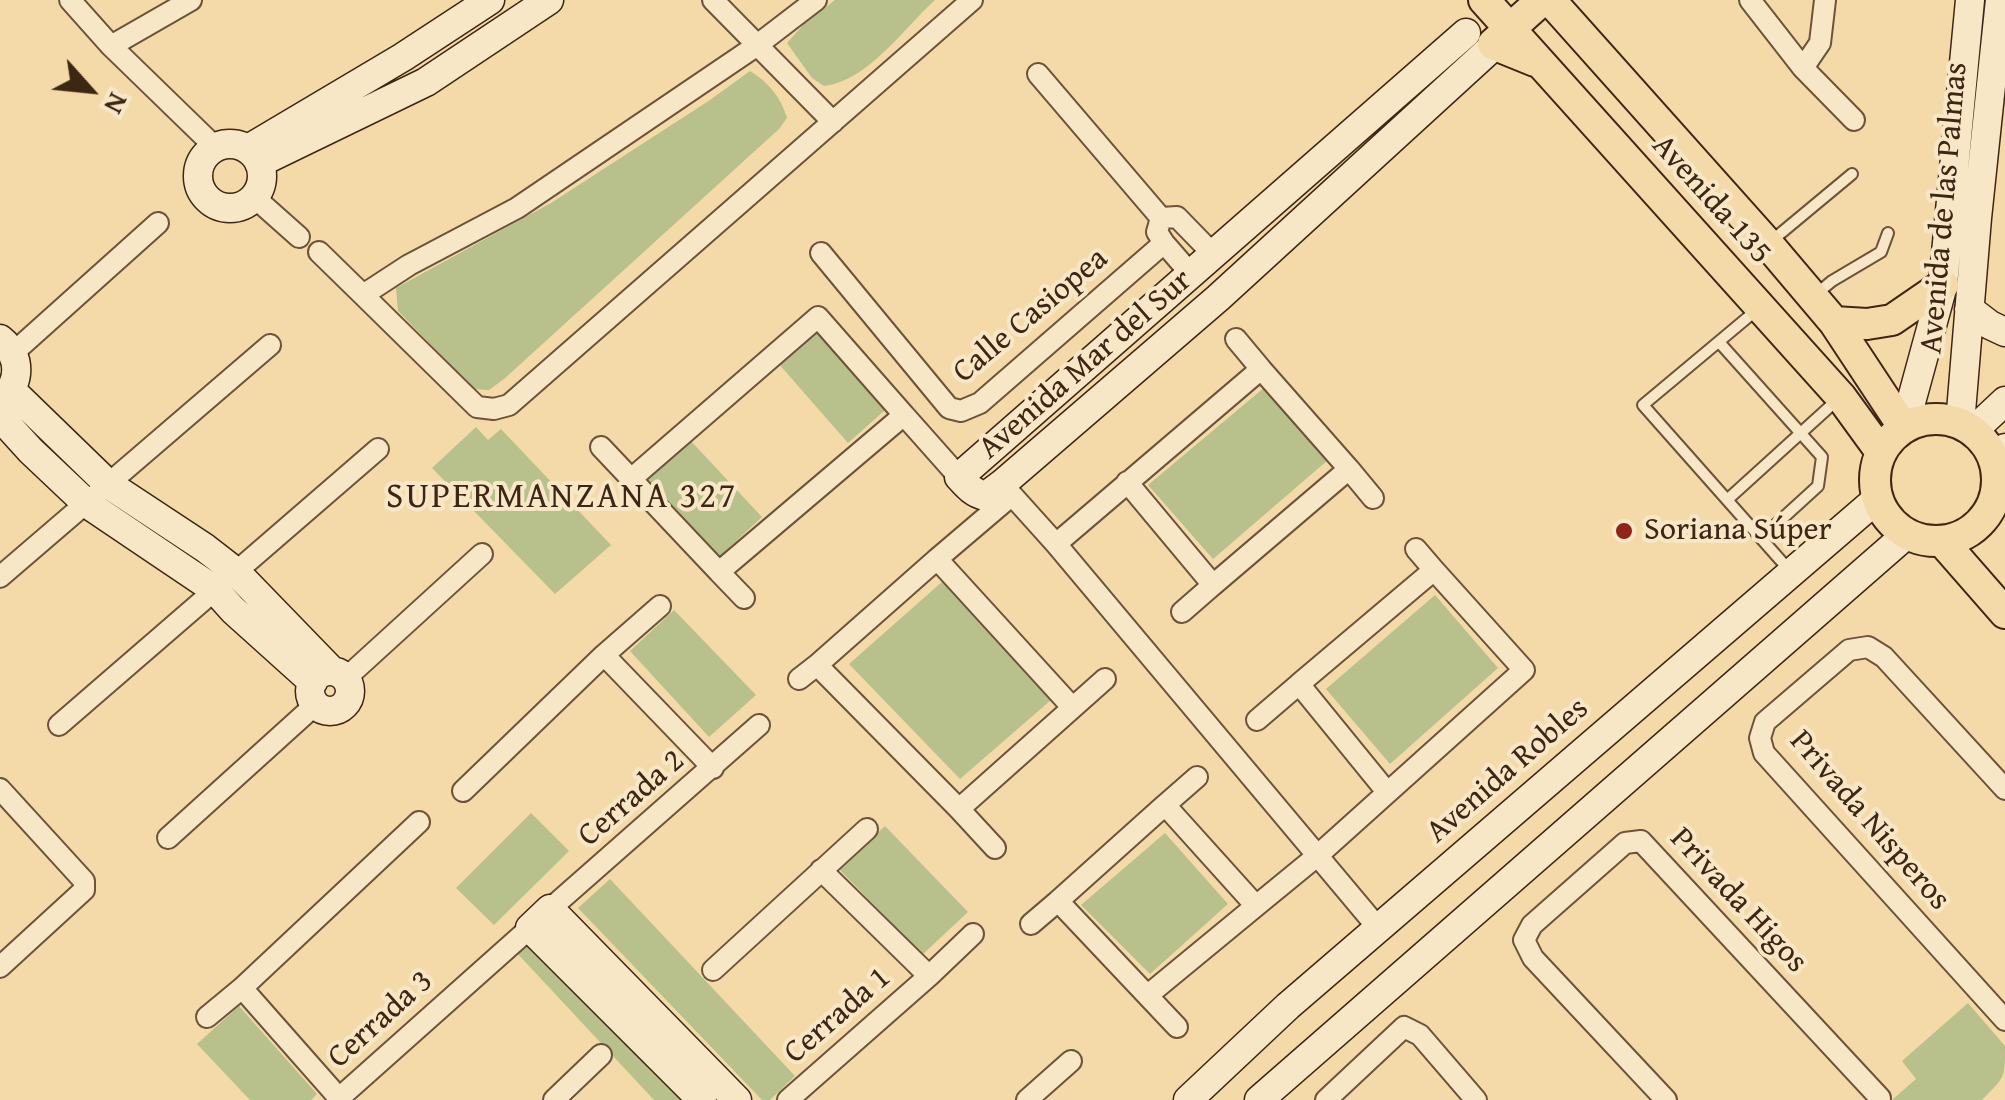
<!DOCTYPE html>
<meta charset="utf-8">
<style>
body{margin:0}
#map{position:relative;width:2005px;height:1100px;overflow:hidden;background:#f5daa9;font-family:"Gentium Book Plus",serif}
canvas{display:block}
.north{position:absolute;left:40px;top:40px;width:100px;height:100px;-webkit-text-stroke:8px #f8e7c7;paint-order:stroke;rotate:117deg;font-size:28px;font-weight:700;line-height:40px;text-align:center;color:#3e2614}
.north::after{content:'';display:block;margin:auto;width:35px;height:45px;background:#3e2614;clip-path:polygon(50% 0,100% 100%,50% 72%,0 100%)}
</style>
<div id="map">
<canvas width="2005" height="1100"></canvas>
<div class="north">N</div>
</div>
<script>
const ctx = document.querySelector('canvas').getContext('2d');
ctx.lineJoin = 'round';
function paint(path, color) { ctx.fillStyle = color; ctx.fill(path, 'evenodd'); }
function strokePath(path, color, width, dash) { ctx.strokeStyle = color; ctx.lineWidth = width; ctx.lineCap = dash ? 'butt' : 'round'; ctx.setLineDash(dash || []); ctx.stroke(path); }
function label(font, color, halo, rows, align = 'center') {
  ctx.font = font + ' "Gentium Book Plus",serif'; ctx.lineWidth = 8; ctx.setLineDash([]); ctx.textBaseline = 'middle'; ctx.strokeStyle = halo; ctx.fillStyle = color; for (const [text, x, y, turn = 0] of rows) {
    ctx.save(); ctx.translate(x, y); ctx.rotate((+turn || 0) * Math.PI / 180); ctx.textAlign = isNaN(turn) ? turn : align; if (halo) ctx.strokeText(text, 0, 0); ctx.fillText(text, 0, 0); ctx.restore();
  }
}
const green = new Path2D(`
 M835 0H935C903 29 868 81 824 86L812 78 787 43 804 24Z
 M750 71C768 82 781 97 787 118L779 129 504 379 489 390 474 389 398 311 396 288 551 203 710 100Z
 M823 323 893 403 848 443 778 363Z
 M1265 387 1328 460 1213 559 1148 485Z
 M476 427 488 440 501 429 611 545 555 594 432 468Z
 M689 439 762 517 720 556 647 478Z
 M943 581 1051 700 960 779 849 664Z
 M1435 595 1498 668 1390 764 1326 689Z
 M674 610 756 695 709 737 630 651Z
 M531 813 569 851 494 925 456 888Z
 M885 826 968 912 922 955 839 869Z
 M1165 833 1228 904 1150 974 1081 905Z
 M610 879 795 1076 770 1100H762L578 908Z
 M534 936 689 1100H654L516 952Z
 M1968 1003 2005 1046C2005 1080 2005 1076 1982 1100H1892L1916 1079 1902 1061Z
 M239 1006 317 1094 311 1100H250L197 1044Z`);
const lane = new Path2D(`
 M1769 243 1852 174
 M1815 295 1832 281 1881 252 1888 233
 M1759 308 1643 405 1790 571
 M1719 342 1822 457 1818 486 1761 538
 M1727 500 1836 401`);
const street = new Path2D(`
 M70 0 111 46 215 147
 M713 0 833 122
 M816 0 756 46 517 208 409 265 363 295 477 407 494 409 509 405 972 0
 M1750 0 1803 68 1854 120
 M111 46 191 0
 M1803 68 1820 43 1825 0
 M1038 74 1161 218
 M254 197 299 237
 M319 252 363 295
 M821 253 949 408 961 411 980 403 1164 243
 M1191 274 1164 243 1157 232 1161 218 1177 217 1213 254
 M1236 339 1261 369
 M13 353 158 223
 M904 415 959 477
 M601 447 719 572 904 415 818 317 631 479
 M1349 469 1373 498
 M1002 484 1056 544 1261 369 1349 469 1213 585 1127 482
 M1056 544 1379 929
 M1416 549 1434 570
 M937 559 1011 496
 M719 572 744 598
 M0 577 270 345
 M1182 612 1213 585
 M604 655 713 768
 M346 678 482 554
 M799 679 817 665
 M1072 707 937 559 817 665 959 809 1105 679
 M1257 720 1299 684
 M59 725 378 449
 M0 789 84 881V890L0 967
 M2005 789 1884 657 1868 647 1849 650 1765 722 1760 738 1764 753 2005 1020
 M463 791 604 655 660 606
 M1165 805 1197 777
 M959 809 995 848
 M168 838 315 705
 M821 870 929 976
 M1256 906 1317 856 1524 670 1434 570 1299 684 1387 792
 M550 909 759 725
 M1031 924 1058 901
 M713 970 867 829
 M242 988 339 1098
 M1148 995 1256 906 1165 805 1058 901 1177 1027
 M207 1017 242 988 419 822
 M337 1100 530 928
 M554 1100 601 1055
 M788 1100 929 976 973 934
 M1027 1100 1071 1061
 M1326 1100 1404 1027 1420 1035 1476 1100
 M1666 1100 1533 958 1524 940 1532 925 1625 843 1641 841 1880 1098`);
const secondary = new Path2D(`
 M1466 33 959 477C967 486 974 494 986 496L1002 484 1218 298 1487 52
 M198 176a32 32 0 1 1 64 0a32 32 0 1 1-64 0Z
 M248 149 403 57 490 0
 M259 163 426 82 549 0
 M1969 309 1990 325 2005 332
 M0 339C22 357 21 382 1 401
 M11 390 108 484 205 548 236 572 332 671
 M0 417 31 451 86 503 215 590 233 610 313 682
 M1960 424 1977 218 2000 0
 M1904 428 1943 285 1970 0
 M1973 431 2005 401
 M1993 457 2005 448
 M310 691a20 20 0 1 1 40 0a20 20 0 1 1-40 0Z
 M702 1100 530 928 550 909 737 1100
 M1188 1100 1288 1006 1877 499
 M1259 1100 1907 534`);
const primary = new Path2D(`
 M1484 0 1841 397 1881 452
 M1550 0 1768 244 1834 322 1904 428
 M1535 61 1493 44 1542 0
 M1834 322 1867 324 1892 320 1943 285
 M1875 480a61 61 0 1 1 122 0a61 61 0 1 1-122 0Z
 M1942 541 2005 613`);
const markers = [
 [1624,531,10,"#8f2418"]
];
const streetNames = [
 ["Avenida 135",1711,200,48],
 ["Avenida de las Palmas",1945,208,-85],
 ["Calle Casiopea",1031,316,-40],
 ["Avenida Mar del Sur",1086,365,-41],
 ["Avenida Robles",1508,771,-41],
 ["Cerrada 2",632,799,-41],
 ["Privada Nisperos",1869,821,49],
 ["Privada Higos",1738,901,47],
 ["Cerrada 1",838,1016,-41],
 ["Cerrada 3",381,1020,-42]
];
const poiNames = [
 ["Soriana Súper",1644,531]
];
const neighbourhoodNames = [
 ["SUPERMANZANA 327",562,498]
];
paint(green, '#b8c08b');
strokePath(lane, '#6c5339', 14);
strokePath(street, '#6c5339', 24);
strokePath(secondary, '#3e2614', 31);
strokePath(primary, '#3e2614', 34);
strokePath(lane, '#f8e7c7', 10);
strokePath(street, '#f8e7c7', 20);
strokePath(secondary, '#f8e7c7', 28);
strokePath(primary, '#f5daa9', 30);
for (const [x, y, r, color] of markers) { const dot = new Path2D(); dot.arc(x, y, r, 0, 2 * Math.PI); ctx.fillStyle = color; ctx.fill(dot); strokePath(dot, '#f8e7c7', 4); }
label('32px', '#3e2614', '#f8e7c7', streetNames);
label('32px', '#3e2614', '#f8e7c7', poiNames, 'left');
ctx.letterSpacing = '2.5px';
label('35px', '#3e2614', '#f8e7c7', neighbourhoodNames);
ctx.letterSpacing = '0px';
</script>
